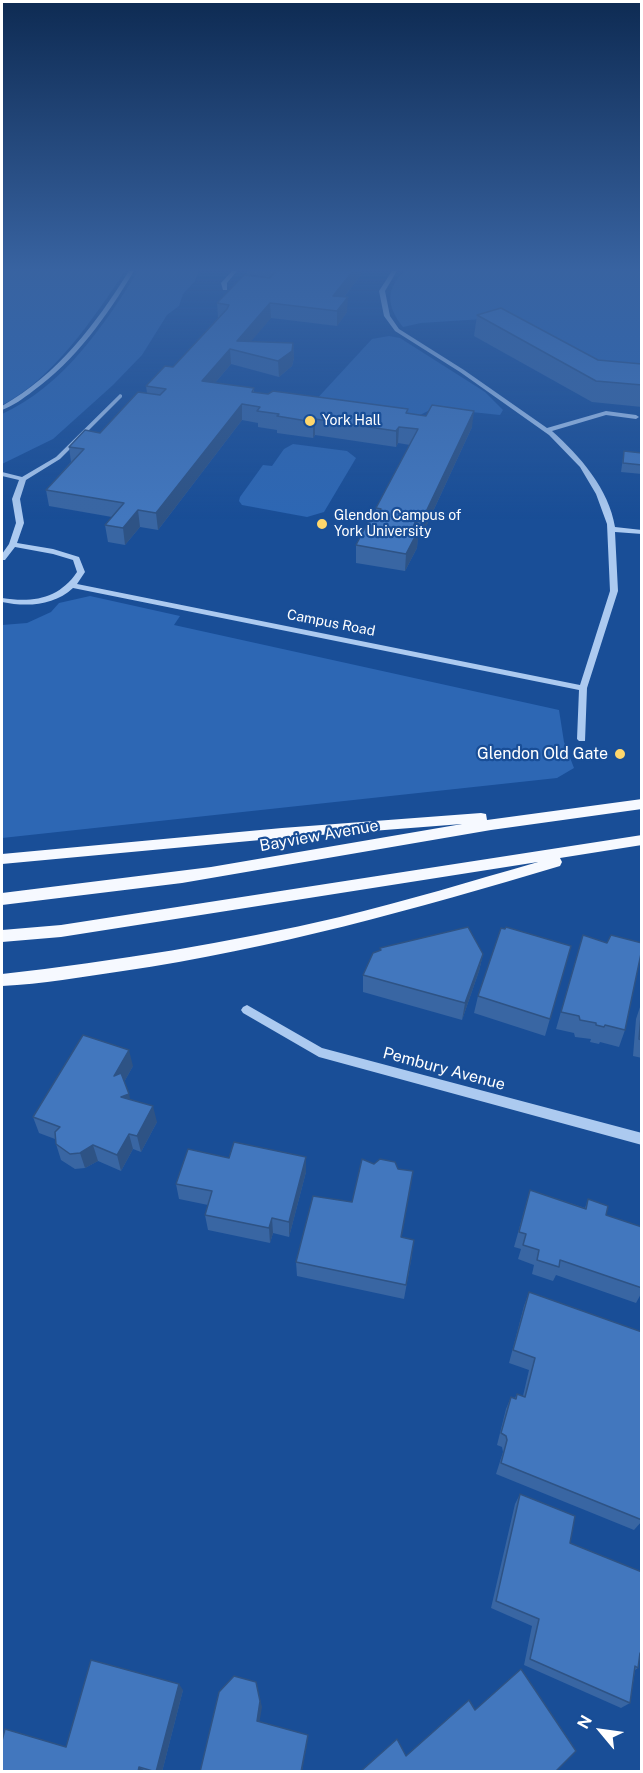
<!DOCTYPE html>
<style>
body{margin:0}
#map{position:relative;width:643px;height:1773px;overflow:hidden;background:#194e97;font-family:"Public Sans",sans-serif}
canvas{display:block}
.frame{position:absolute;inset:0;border:3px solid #fff;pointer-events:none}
.north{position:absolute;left:571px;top:1701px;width:60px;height:60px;-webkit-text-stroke:4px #194e97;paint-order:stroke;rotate:299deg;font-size:16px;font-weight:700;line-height:24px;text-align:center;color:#fff}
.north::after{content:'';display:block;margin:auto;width:21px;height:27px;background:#fff;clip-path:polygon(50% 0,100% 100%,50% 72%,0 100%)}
</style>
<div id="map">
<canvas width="643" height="1773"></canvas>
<div class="frame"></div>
<div class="north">N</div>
</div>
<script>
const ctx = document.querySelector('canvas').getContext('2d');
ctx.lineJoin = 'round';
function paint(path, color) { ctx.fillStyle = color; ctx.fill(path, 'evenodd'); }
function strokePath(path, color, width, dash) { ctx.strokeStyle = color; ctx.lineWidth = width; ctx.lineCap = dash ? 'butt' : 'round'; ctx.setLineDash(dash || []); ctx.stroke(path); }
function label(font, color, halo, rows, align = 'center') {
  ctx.font = font + ' "Public Sans",sans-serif'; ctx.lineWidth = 4.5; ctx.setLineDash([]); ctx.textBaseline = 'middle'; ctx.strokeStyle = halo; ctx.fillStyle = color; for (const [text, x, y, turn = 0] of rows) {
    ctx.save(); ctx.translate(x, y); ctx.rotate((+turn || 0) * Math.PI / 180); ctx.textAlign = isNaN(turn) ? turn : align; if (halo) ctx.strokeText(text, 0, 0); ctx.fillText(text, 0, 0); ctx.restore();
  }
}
const green = new Path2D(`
 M2 271H125C94 318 52 380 2 405Z
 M138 271H199L195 281 183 294 179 306 167 315 142 355 113 385 53 439 2 464V414C62 387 104 326 138 271Z
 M404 271H641V382L483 319 421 323 403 327C387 307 385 290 404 271Z
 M389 336 400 338 485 392 503 410 500 415 434 408 418 416 313 403 372 339Z
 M293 444 347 451 356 458 324 512 307 517 242 505 239 501 240 497 263 465 272 466 284 449Z
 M90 596 180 616 174 625 559 710 564 742 574 768 557 778 2 838V625L27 623 51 612 59 603Z`);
const minor = new Path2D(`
 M129 271H134C107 316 76 360 33 391 24 398 13 406 2 410V406C58 374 95 325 129 271Z
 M232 271H237L227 283V290H223L221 283Z
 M392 271H397L385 291 390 316 399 329 464 370 547 428 606 411 636 415 639 417 636 419 606 415 552 431C580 456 609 489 615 527L642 530V534L615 532 618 591 587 688 585 741H579L577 739 579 690 73 588C54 606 26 607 2 602V598C32 603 59 599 77 572L73 560 53 554 15 547 5 560H2V554L9 544 16 523 12 499 19 480 2 476V472L22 477 56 457 120 394 122 395V397L60 459 26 480 20 499 24 523 17 543 53 549 79 557 85 572 77 584 580 685 610 591 607 524 596 494 580 467 549 435 460 372 395 331 384 316 379 291Z
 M247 1005 322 1048 642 1133V1145L319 1057 243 1013 241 1010 243 1007Z`);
const major = new Path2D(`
 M642 799V809L491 830 182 883 2 905V893L211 867 462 824 282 838 2 864V854L282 828 481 813 486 814 487 820Z
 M642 835V845L560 858 562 862 560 866C416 909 273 949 123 971 83 977 42 984 2 986V974C116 961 228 943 340 917 406 901 472 881 538 862L61 937 2 942V930L61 925Z`);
const wall = new Path2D(`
 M247 271H361V275L344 297 347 312 337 326 271 318 250 342 293 343 294 358 292 366 279 377 231 364 215 383 254 388V392L408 413 472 427 423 533H418L417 548 405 571 356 563V545L376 520V508L410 445 398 443 396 447 315 435 313 438 277 433V430L258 427V423L242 420 158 530 140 527 125 545 108 542 105 525 112 517 49 506 46 490 71 462 69 447 100 433 147 393 146 386 173 367 218 318 217 303 266 277 247 274Z
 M477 315 598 360 642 364V407L592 402 474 336Z
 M624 451 642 453V474L621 472Z
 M583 935 625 1030 619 1047 600 1042 599 1044 590 1042 591 1039 575 1037 574 1033 556 1029Z
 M571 946 545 1036 474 1013 478 996Z
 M380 948 483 954 479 971 462 1020 363 992V975L380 951Z
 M642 1001V1058L633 1056 636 1019Z
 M133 1066 124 1082 130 1100 157 1122 141 1152 133 1149 121 1171 98 1161 85 1168 75 1169 61 1160 56 1144 55 1139 39 1133 33 1117Z
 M306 1157V1172L289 1237 273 1233 270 1243 208 1230 205 1215 208 1205 179 1199 176 1184 229 1158Z
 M398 1169 413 1171 401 1237 412 1255 404 1299 297 1276 296 1262 352 1202Z
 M530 1190 585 1208 588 1199 606 1215 642 1227V1292L636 1303 556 1275 553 1281 532 1274 534 1265 518 1259 521 1249 514 1247Z
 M529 1292 642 1332V1521L634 1530 496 1474 503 1452 502 1447 497 1445 506 1409 511 1397 515 1398 517 1394 523 1396 529 1370 509 1363 524 1306Z
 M520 1494 570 1543 642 1572V1658L639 1660 638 1668 635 1670 630 1703 621 1708 524 1665 532 1626 491 1608 515 1504Z
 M183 1690 162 1772H149L66 1747Z`);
const shadedWall = new Path2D(`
 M353 271H361V275L333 310V296Z
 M348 297 347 312 337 326V311Z
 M270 303 271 318 242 352 237 341Z
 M293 343 294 358 292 366 279 377 278 361Z
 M230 349 231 364 203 397 202 381Z
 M242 404V420L158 530 156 513Z
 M474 411 472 427 423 533 424 516Z
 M315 419V435L313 438V422Z
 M399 427 398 443 396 447V431Z
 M138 510 140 527 125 545 123 528Z
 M418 516 417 533 419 527 417 548 405 571 406 554 413 527Z
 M483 954 479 971 462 1020 465 1003Z
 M129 1050 133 1066 118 1093 114 1076Z
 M129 1094 133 1111 121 1097Z
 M153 1106 157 1122 141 1152 137 1136Z
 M129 1134 133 1149 121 1171 117 1155Z
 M93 1145 98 1161 85 1168 80 1153Z
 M306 1157V1172L289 1237V1222Z
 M413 1171 411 1186 399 1252 401 1237Z
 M272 1218 273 1233 270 1243 269 1228Z
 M256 1682 262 1707 259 1725 257 1721Z
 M179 1684 183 1690 162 1772H156Z
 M308 1735V1739L302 1772H301Z
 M139 1767 144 1770V1772H138Z`);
const building = new Path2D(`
 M276 271H353L333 296 348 297 337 311 270 303 237 341 293 343 292 351 278 361 230 349 202 381 254 388 252 392 268 394 273 391 408 409 406 413 426 416 432 405 474 411 424 516H418L413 527H419L418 531 406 554 356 545 368 522 376 520 381 509 376 508 418 429 399 427 396 431 315 419 313 422 277 416 279 414 257 411 260 407 242 404 156 513 138 510 123 528 105 525 124 503 46 490 84 449 69 447 85 430 100 433 138 392 160 395 166 389 146 386 165 366 173 367 227 309 229 305 217 303 244 275 270 278Z
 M501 308 598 360 642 364V385L596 381 477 315Z
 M624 451 642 453V465L623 463Z
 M468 927 483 954 465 1003 363 975 373 953 381 950 380 948Z
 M506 927 571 946 550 1019 478 996 501 928 505 929Z
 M583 935 607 943 611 935 642 943V949L625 1030 605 1025 604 1027 596 1025V1023L580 1020 579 1016 561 1012Z
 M642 1005V1040L639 1039Z
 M83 1035 129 1050 114 1076 121 1073 129 1094 121 1097 153 1106 137 1136 129 1134 117 1155 93 1145 80 1153 70 1154 56 1144 55 1132 60 1127 33 1117Z
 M234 1142 306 1157 289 1222 272 1218 269 1228 205 1215 212 1191 176 1184 188 1149 229 1158Z
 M362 1159 374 1164 380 1159 395 1162 398 1169 413 1171 401 1237 414 1240 406 1285 296 1262 313 1196 352 1202Z
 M530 1190 586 1209 588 1199 608 1206 606 1215 642 1227V1288L560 1260 559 1267 537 1260 539 1250 523 1245 526 1234 519 1232Z
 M529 1292 642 1332V1520L501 1463 507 1440 506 1436 501 1433 511 1397 516 1399 517 1394 525 1397 535 1358 513 1350Z
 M520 1494 575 1516 570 1543 642 1572V1654L640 1653 638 1668 635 1666 630 1703 530 1659 539 1619 496 1601Z
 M91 1660 179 1684 156 1772 139 1767 138 1772H2V1741L5 1729 66 1747Z
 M521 1669 576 1751 555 1772H360L397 1739 406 1756 469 1700 475 1710Z
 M234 1676 256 1682 260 1701 257 1721 308 1735 301 1772H200L219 1692Z`);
const markers = [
 [310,421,6,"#ffd76c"],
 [322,524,6,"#ffd76c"],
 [620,754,6,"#ffd76c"]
];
const farPoinames = [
 ["York Hall",322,421],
 ["Glendon Campus of",334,516],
 ["York University",334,532]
];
const farStreetnames = [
 ["Campus Road",331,623,11]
];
const poiNames = [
 ["Glendon Old Gate",608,754]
];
const streetNames = [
 ["Bayview Avenue",319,836,-10],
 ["Pembury Avenue",444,1069,15]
];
paint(green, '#2d67b4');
paint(minor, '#accaf0');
paint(major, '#f6f9ff');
paint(wall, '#3966a3');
paint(shadedWall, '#2e5385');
paint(building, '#4277be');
strokePath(building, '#2e5385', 1.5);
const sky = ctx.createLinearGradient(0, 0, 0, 519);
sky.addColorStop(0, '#0e2b53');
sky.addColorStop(0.52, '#3863a1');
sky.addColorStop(1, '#3863a100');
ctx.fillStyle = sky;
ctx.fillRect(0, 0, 643, 519);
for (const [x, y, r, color] of markers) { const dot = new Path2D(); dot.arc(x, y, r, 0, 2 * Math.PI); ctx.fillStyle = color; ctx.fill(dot); strokePath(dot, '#194e97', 2); }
label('14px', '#fff', '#194e97', farPoinames, 'left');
label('14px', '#fff', '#194e97', farStreetnames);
label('16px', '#fff', '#194e97', poiNames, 'right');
label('16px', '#fff', '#194e97', streetNames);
</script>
